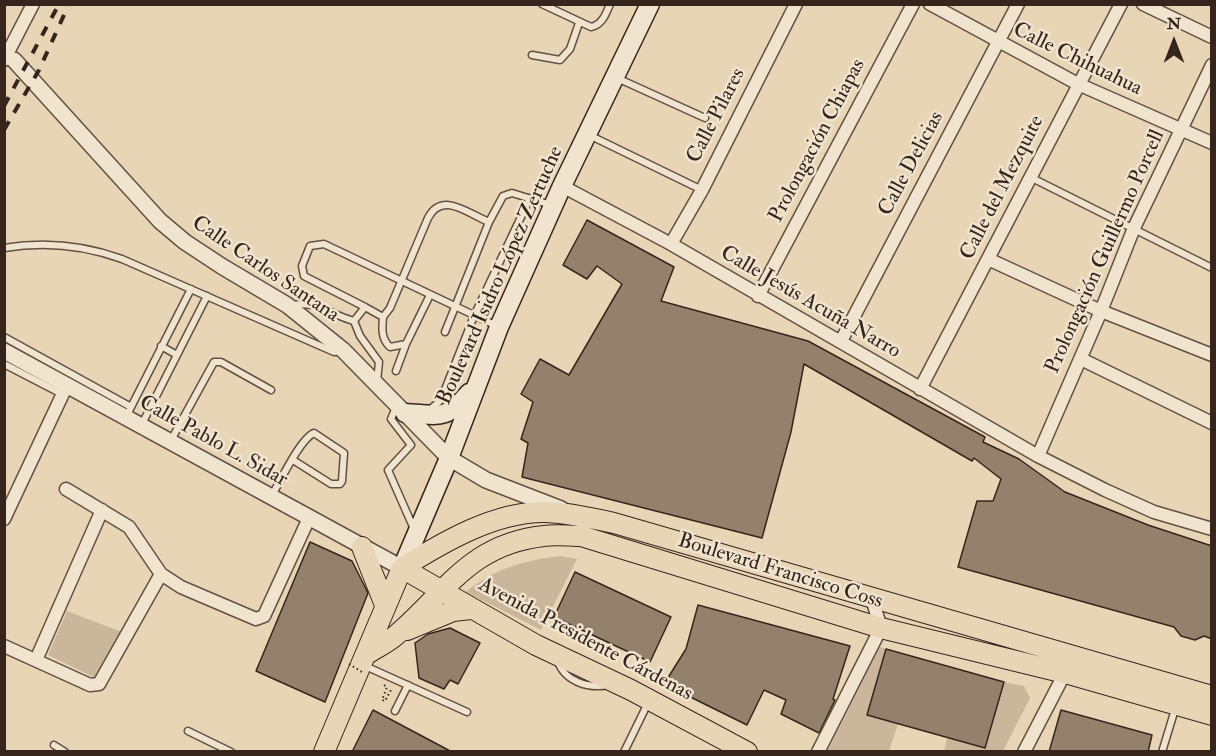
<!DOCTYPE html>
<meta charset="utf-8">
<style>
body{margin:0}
#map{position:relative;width:1216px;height:756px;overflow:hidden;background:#e8d5b5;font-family:"IM FELL Double Pica",serif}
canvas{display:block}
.frame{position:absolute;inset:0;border:6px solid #36251d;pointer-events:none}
.north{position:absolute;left:1144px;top:12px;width:60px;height:60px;-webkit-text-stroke:4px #f0e4cf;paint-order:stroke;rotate:0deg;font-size:16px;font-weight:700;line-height:24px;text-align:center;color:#36251d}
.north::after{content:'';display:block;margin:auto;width:21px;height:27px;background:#36251d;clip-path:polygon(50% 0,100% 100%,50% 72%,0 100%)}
</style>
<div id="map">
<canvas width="1216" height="756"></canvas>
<div class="frame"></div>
<div class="north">N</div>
</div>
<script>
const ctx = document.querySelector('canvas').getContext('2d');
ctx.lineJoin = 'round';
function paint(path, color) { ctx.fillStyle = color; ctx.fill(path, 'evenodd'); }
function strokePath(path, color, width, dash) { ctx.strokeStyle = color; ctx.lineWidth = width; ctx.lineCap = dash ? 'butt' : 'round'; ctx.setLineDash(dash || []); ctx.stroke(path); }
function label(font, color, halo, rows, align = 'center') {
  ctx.font = font + ' "IM FELL Double Pica",serif'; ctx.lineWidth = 5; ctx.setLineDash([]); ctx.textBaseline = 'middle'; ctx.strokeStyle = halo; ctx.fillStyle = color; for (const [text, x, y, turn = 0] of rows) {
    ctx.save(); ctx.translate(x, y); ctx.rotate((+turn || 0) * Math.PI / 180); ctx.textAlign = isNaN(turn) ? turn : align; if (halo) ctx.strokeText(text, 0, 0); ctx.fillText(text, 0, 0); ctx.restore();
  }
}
const green = new Path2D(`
 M561 556 577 559 541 630 466 592C494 569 525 560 561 556Z
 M67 611 122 632 100 680 48 655Z
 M880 647 886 649 868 715 898 724 889 751 827 752Z
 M1004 682 1024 686 1030 698 1003 751 944 752 947 738 985 748Z`);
const building = new Path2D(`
 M587 220 674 267 661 301 808 341 985 437 983 442 1019 459 1065 492 1148 525 1212 546V639L1204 636 1195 640 1181 636 1174 627 958 567 977 501H993L1001 479 974 458 972 461 804 364 791 432 762 538 522 477 528 443 521 439 533 402 521 394 540 359 569 375 622 284 597 266 587 279 563 265Z
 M310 542 352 561 368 593 325 702 256 671Z
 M575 572 671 617 650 662 554 617Z
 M698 605 850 646 833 699 835 700 819 733 781 714 786 700 764 690 747 725 664 684 686 649Z
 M450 628 480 643 458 684 450 680 444 689 419 678 415 643 428 634Z
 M886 649 1004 682 985 748 867 715Z
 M373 710 452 752H352Z
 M1061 710 1152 735 1148 752H1049Z`);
const path = new Path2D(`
 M384 685 387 687 382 700 385 701 392 688`);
const service = new Path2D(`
 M542 4 591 27C602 25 606 14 610 4
 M532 55 560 60 570 49 579 23
 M617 78 705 118
 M589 135 702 190
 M1030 177 1212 268
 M4 248C45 241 84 245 122 259L334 352 340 351
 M290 305C322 301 325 313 354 321
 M365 307 304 276 302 266 310 246 324 244 499 327
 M383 317C382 328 381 339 390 347L406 344 430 295
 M354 321 365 307 383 317 390 308 428 218C442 191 467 213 489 222L503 196 512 193 551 205
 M354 321 360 336 379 362 377 381
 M445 332 489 222
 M4 337 131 407
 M161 346 177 355
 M4 364 62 394
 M396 371 406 344
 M397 405 391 419 411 445 388 470 414 529
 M429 410 439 402 444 392 474 316 530 198
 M126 417 191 289
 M141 426 207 296
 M170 442 214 362H221L271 390
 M271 497C280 482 300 439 314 433L344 453 342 481 340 484H331L293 460
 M558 661C564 681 588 689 608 685
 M363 665 467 712
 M395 711 408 685
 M188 731 231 752
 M54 745 65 752
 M624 752 648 703
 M1162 752 1176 706`);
const minor = new Path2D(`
 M930 4 1078 84 1212 143
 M1143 4 1212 37
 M4 60 33 4
 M562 186 671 244 1038 456 1105 490 1154 512 1212 529
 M671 244 702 190 796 4
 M988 259 1101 311 1212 355
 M758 296 913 4
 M841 341 1018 4
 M1081 359 1212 423
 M920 389 1121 4
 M1038 456 1101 311 1134 228 1212 65
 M66 489 129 527 161 574 181 587 256 619 264 616 309 518
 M4 519 67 385
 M4 646 90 685 99 684 161 574
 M36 660 102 510
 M818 752 881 628 872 599
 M1024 752 1068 667`);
const tertiary = new Path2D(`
 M14 60 160 221 185 242 223 267 287 305 343 350 449 458 486 480 561 509
 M4 351 402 568`);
const secondary = new Path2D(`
 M405 413C440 415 445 421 469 393
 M402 568 449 458 499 327 562 186 650 4`);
const primary = new Path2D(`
 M362 547 385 605
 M402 568C443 542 496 511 546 512 569 513 592 518 614 523L1212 696
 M402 568 536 645 631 690 747 752
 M407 630 453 611 471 609
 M367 654C376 648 387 643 395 636 446 593 469 544 544 536 556 534 569 536 581 536L881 628 1065 673 1212 715
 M324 752 402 568`);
const rail = new Path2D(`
 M4 106 59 4
 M4 130 39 70 69 4`);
const pathBridge = new Path2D(`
 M349 664 362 672`);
const streetNames = [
 ["Calle Chihuahua",1077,60,26],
 ["Calle Pilares",717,116,-63],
 ["Prolongación Chiapas",818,141,-62],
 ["Calle Delicias",912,164,-62],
 ["Calle del Mezquite",1003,188,-63],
 ["Prolongación Guillermo Porcell",1106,252,-66],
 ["Calle Carlos Santana",265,270,34],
 ["Boulevard Isidro López Zertuche",501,276,-66],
 ["Calle Jesús Acuña Narro",810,303,30],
 ["Calle Pablo L. Sidar",213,442,29],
 ["Boulevard Francisco Coss",780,572,17],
 ["Avenida Presidente Cárdenas",585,640,28]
];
paint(green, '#cab79b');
paint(building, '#93816c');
strokePath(building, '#36251d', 1.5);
strokePath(service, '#625143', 9);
strokePath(minor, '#625143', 15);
strokePath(tertiary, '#625143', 18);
strokePath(secondary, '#36251d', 21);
strokePath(primary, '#36251d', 22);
strokePath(path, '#36251d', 2, [1.5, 3]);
strokePath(service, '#f0e4cf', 6);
strokePath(minor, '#f0e4cf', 12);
strokePath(tertiary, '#f0e4cf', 15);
strokePath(secondary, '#f0e4cf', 18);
strokePath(primary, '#e8d5b5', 20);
strokePath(rail, '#36251d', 4, [10, 10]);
strokePath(pathBridge, '#36251d', 2, [1.5, 3]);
label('21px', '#36251d', '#f0e4cf', streetNames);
</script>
